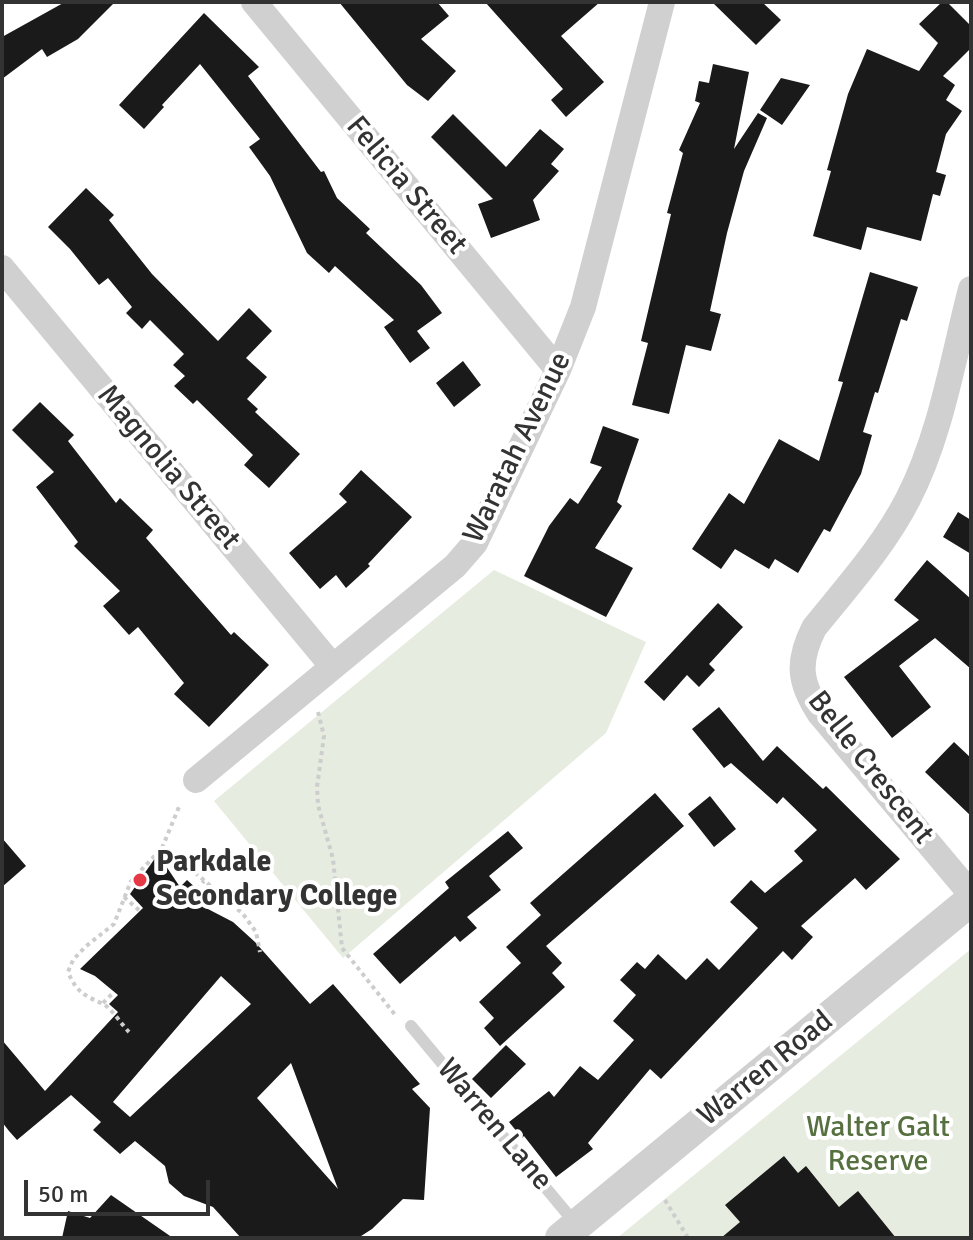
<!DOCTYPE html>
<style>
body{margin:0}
#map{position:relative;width:973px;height:1240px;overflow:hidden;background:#fff;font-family:Signika,sans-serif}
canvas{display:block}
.frame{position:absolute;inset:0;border:4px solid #333;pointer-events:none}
.scale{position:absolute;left:24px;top:1180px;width:186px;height:36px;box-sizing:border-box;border:4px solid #333;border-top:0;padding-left:10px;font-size:24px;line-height:28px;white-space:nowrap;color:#333;-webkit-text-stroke:6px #fff;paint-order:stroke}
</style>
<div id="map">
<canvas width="973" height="1240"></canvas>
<div class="frame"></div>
<div class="scale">50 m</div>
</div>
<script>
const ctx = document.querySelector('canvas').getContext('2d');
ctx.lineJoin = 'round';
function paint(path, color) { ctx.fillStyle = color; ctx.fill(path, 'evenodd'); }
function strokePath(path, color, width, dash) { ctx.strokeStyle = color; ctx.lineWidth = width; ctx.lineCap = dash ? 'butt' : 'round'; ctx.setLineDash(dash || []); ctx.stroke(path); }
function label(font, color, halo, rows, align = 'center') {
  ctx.font = font + ' Signika,sans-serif'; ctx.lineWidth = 8; ctx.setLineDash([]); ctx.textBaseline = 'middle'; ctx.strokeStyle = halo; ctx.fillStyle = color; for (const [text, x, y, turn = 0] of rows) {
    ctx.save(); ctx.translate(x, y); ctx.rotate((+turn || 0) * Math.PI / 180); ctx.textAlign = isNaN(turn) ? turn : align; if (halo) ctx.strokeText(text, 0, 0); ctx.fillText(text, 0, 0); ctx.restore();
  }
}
const green = new Path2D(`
 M494 570 646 642 606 733 343 958 214 801Z
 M971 949V1238H617L666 1198Z`);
const building = new Path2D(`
 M65 2H115L78 39 47 57 42 49 2 79V37Z
 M339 2H437L449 16 421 39 456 71 428 101 407 85Z
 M485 2H600L561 36 604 82 566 117 551 100 563 89Z
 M712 2H762L781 20 756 45Z
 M942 2H947L971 26V48L943 76 955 85 946 100 962 111 946 134 936 172 946 175 940 196 933 194 921 241 867 227 861 250 813 236 831 171 827 170 848 94 867 49 919 71 938 43 919 24Z
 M204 13 259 67 248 76 321 172 324 171 337 198 370 229 366 233 421 285 442 313 417 331 430 348 410 363 384 327 394 320 335 266 329 273 307 253 270 176 249 147 260 139 200 64 162 105 164 107 144 129 119 105Z
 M713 64 749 72 734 149 758 113 767 118 744 171 727 233 710 311 721 314 711 351 686 345 669 414 632 405 648 343 641 341 671 214 667 213 683 153 679 150 700 103 695 101 699 81 709 83Z
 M781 78 810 85 782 125 760 110Z
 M453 114 506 167 540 129 564 149 551 164 559 171 533 200 540 220 491 238 478 204 493 199 431 137Z
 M86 188 114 215 109 220 152 274 218 341 249 308 272 331 246 358 267 377 247 399 258 409 255 412 300 454 269 488 244 465 253 455 197 400 193 404 174 386 185 376 173 365 184 354 150 320 142 329 126 313 132 307 108 278 99 285 70 249 48 227Z
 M870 272 918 287 907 321 901 319 878 393 875 392 863 432 872 435 861 474 830 532 824 529 798 573 775 559 769 569 735 549 721 569 692 549 729 493 744 504 779 439 819 461 843 382 838 381Z
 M463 361 481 385 454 407 436 383Z
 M40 402 74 435 68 441 116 503 120 498 153 530 146 538 231 635 234 632 269 665 209 727 174 694 184 683 138 627 129 635 103 606 120 591 74 546 78 542 36 487 54 472 12 430Z
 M603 426 639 439 617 502 622 506 595 548 633 568 606 617 524 576 549 526 570 498 578 504 602 467 590 463Z
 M361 470 412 517 368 564 370 566 346 588 336 575 320 589 289 553 347 502 339 494Z
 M958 512 971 520V554L943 537Z
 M927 560 971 599V669L935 638 899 666 931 707 892 738 844 677 919 620 894 600Z
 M718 603 743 627 709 664 715 670 699 687 687 675 664 701 644 682Z
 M719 707 763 761 777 746 823 789 826 786 900 859 866 890 855 878 801 926 813 937 792 960 783 951 661 1079 650 1069 588 1143 593 1149 556 1177 524 1136 522 1138 509 1122 549 1091 554 1097 580 1066 598 1080 634 1040 613 1021 636 995 620 980 637 962 645 969 658 954 686 980 707 958 719 970 758 928 730 902 751 880 765 893 803 861 794 851 817 830 783 797 777 804 731 763 724 768 692 729Z
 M954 742 971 758V816L925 772Z
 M655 793 684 826 546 946 562 963 552 973 565 987 500 1046 484 1028 494 1018 479 1002 521 963 506 947 541 915 530 903Z
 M710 796 736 829 714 847 688 814Z
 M508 831 523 848 489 876 501 890 467 917 477 928 460 942 455 936 400 984 373 954 449 888 445 882Z
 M2 838 26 866 2 887Z
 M158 854 180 887 187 880 197 889 211 902 206 908 233 922 255 942 310 1004 333 984 420 1084 412 1089 430 1108 424 1200 403 1199 372 1229 358 1238H241L213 1207 184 1196 169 1183 165 1166 135 1141 120 1154 93 1130 101 1122 71 1095 17 1140 9 1131 2 1122V1040L45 1091 118 1012 109 1004 118 995 95 976 80 969 143 908 130 894ZM221 976 251 1004 130 1117 113 1102ZM291 1063 338 1189 257 1098Z
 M506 1045 526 1064 491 1098 472 1079Z
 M784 1156 798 1173 806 1166 839 1207 858 1191 896 1238H721L740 1222 725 1205Z
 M111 1195 173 1238H62L68 1211 90 1218Z`);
const path = new Path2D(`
 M318 712 324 736 317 787 318 805 333 859 342 948 396 1016
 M162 848 179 807
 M197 889 204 881
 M124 897 140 911
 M103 1003 114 992
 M129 1032C121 1024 111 1007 101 1003 83 995 76 991 68 972L73 960 85 947 114 924 131 881 162 848 184 863 243 914 256 932 260 952
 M665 1200 688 1238`);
const service = new Path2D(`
 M411 1026 575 1223`);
const minor = new Path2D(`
 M254 2 558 370
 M2 268 333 667
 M971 289C953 358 941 435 908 499 884 546 847 587 814 628 797 662 799 682 820 714L971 894
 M196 780 455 566 475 543 558 370 583 307 662 2`);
const tertiary = new Path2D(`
 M561 1238 971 900`);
const markers = [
 [140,880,8,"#e63946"]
];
const streetNames = [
 ["Felicia Street",406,186,50],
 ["Waratah Avenue",518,448,-64],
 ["Magnolia Street",168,468,50],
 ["Belle Crescent",870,768,52],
 ["Warren Road",766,1069,-39],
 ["Warren Lane",494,1125,50]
];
const poiNames = [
 ["Parkdale",156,863],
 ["Secondary College",156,897]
];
const parkNames = [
 ["Walter Galt",878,1128],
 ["Reserve",878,1162]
];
paint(green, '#e6ecdf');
paint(building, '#1a1a1a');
strokePath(path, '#cdcdcd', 4, [4, 4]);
strokePath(service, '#d0d0d0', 12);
strokePath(minor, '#d0d0d0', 26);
strokePath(tertiary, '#d0d0d0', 32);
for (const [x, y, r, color] of markers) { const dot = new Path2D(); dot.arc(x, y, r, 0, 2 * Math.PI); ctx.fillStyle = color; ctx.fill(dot); strokePath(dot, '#fff', 3); }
label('30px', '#333', '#fff', streetNames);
label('bold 30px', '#333', '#fff', poiNames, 'left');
label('30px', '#56703f', '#fff', parkNames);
</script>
